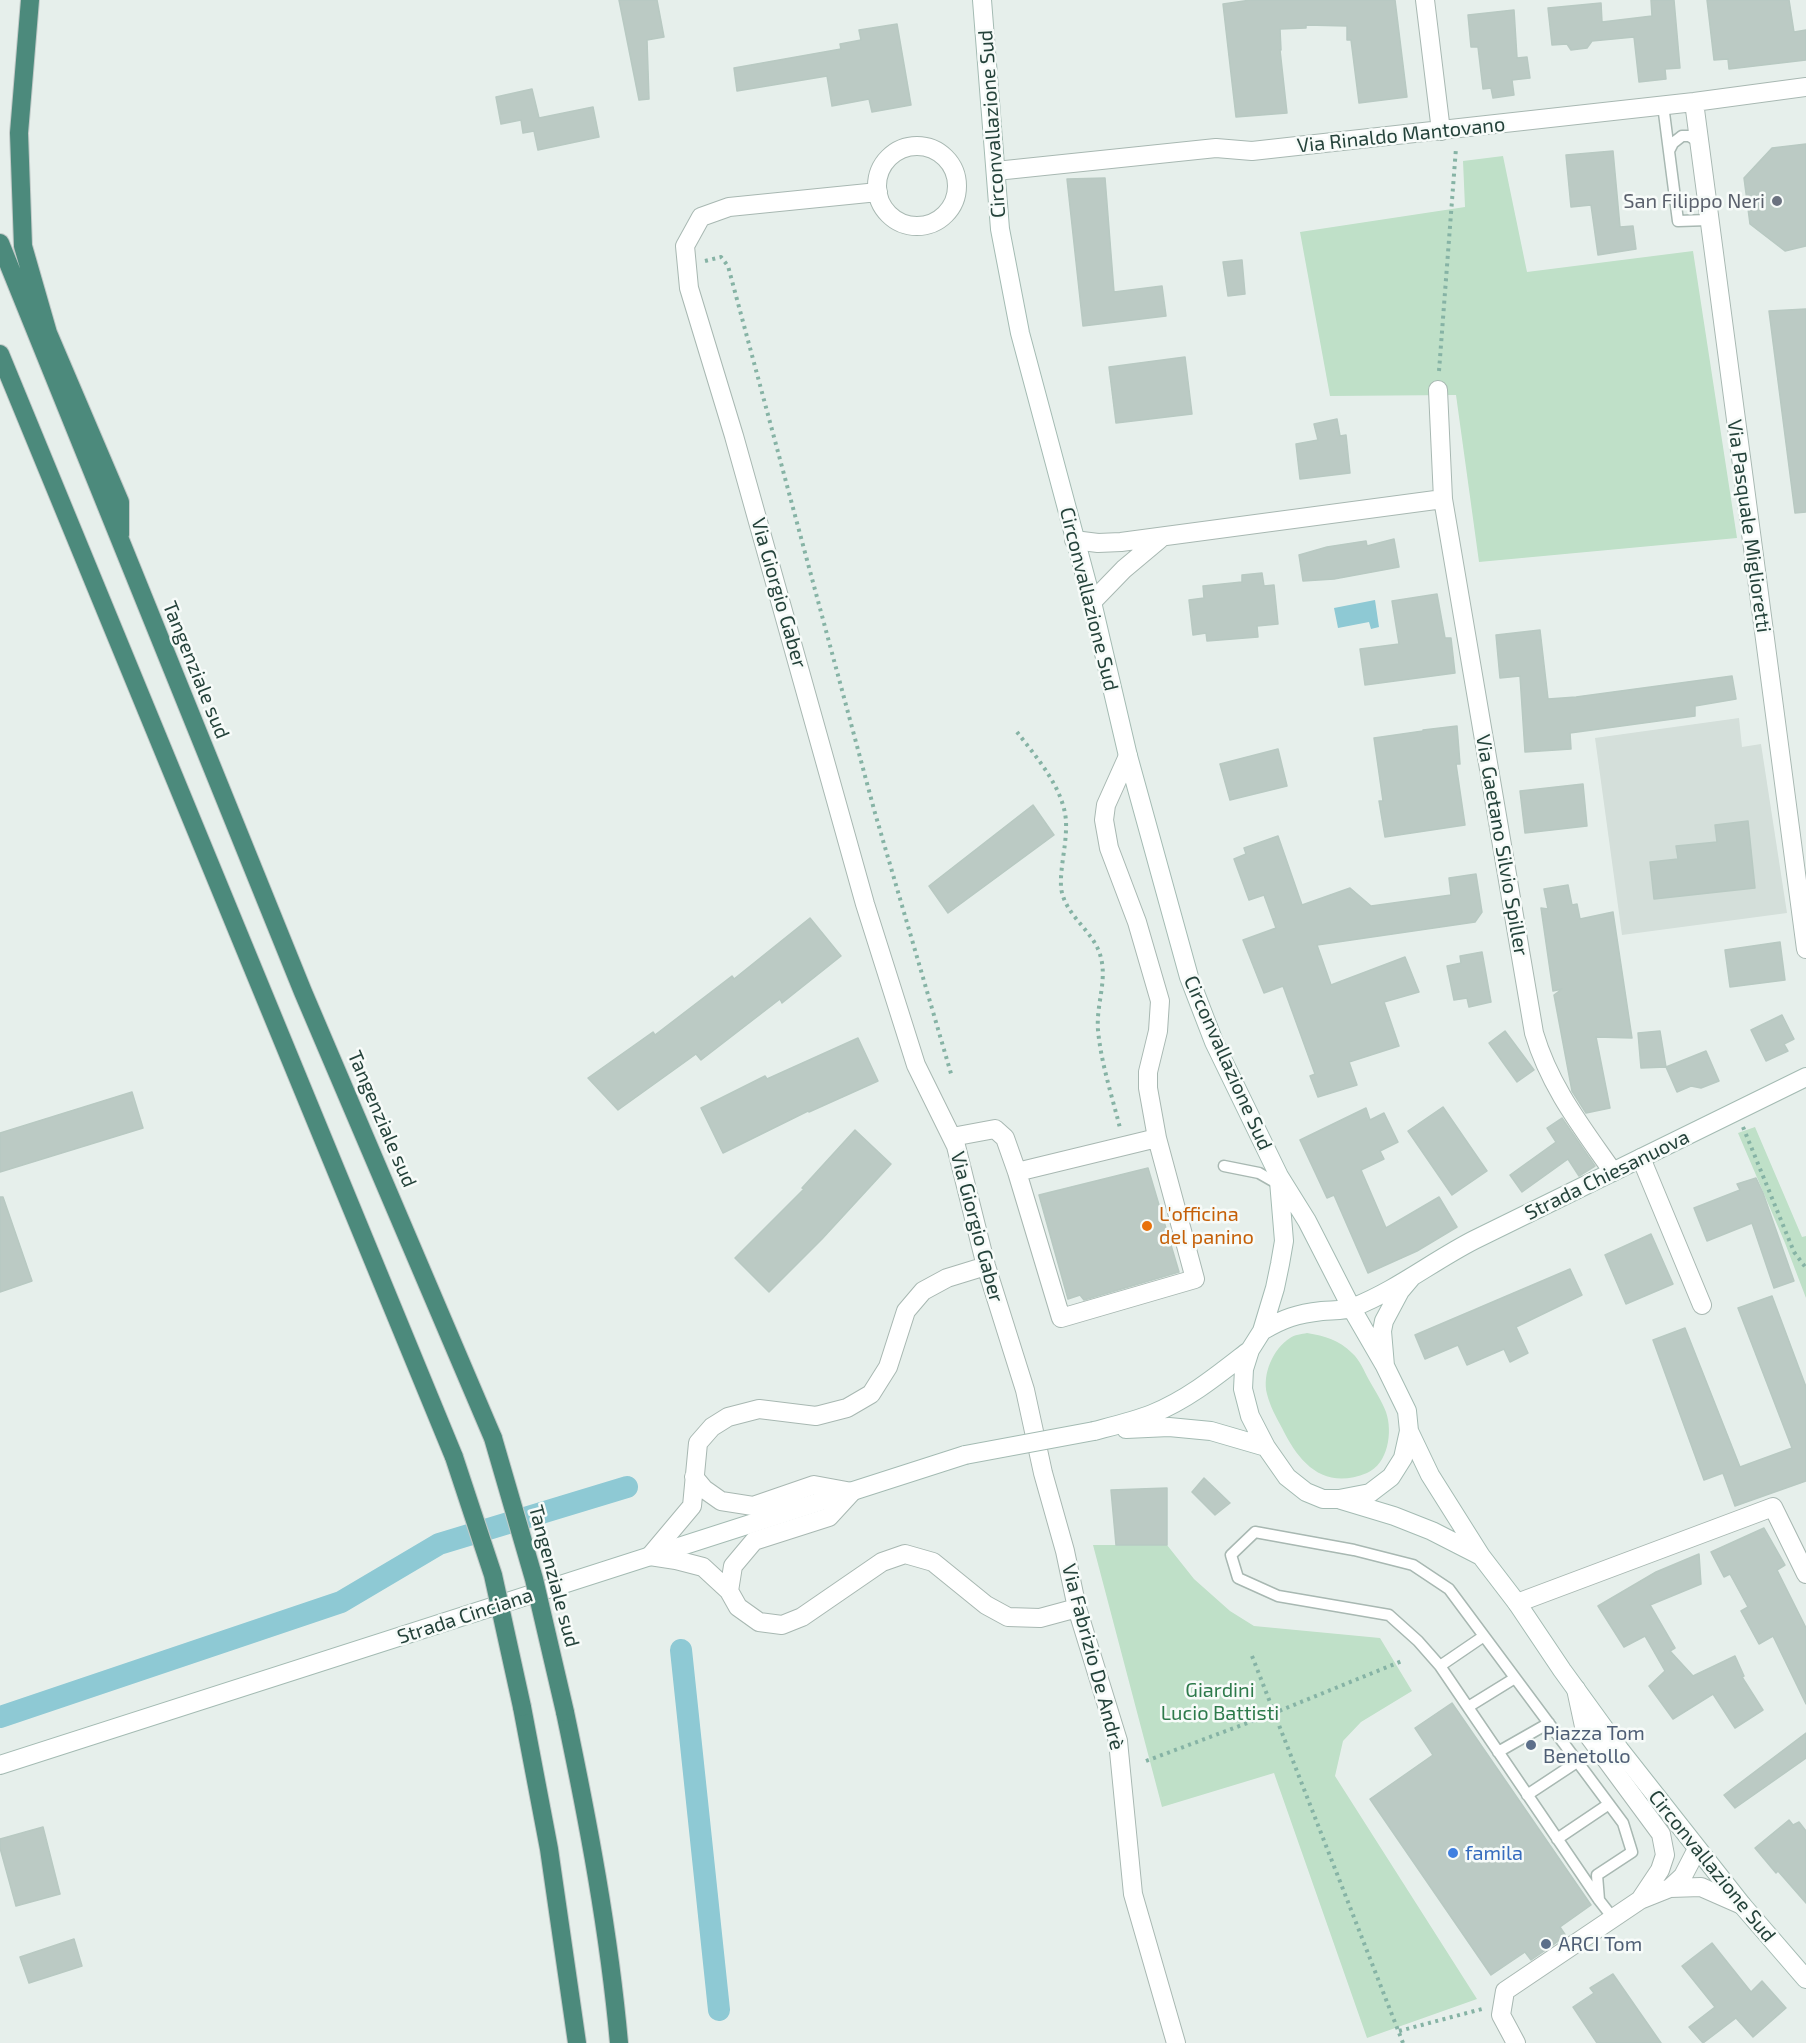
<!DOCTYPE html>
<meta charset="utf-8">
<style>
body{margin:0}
canvas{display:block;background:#e6efeb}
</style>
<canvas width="1806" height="2043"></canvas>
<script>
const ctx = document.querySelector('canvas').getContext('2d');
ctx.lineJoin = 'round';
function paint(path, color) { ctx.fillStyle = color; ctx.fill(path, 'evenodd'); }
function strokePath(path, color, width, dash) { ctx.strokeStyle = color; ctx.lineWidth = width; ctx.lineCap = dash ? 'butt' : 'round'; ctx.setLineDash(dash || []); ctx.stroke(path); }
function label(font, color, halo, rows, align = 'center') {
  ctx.font = font + ' "Exo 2",sans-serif'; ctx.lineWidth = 5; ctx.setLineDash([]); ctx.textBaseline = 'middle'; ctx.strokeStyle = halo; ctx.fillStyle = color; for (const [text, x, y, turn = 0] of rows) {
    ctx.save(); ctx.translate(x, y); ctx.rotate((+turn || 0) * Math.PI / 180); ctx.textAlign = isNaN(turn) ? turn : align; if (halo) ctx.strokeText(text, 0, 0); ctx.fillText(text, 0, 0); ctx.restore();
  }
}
const built = new Path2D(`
 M1739 718 1742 747 1761 744 1787 913 1622 935 1595 738Z`);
const green = new Path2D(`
 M1503 156 1527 272 1693 251 1737 538 1479 562 1456 395 1330 396 1300 232 1465 207 1463 161Z
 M1755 1127 1802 1237 1806 1236V1298L1785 1243 1738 1133Z
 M1307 1333C1325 1336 1339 1340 1352 1353 1360 1360 1364 1371 1369 1380 1375 1391 1382 1401 1386 1412 1393 1432 1388 1464 1367 1473 1324 1491 1299 1463 1282 1428 1276 1417 1270 1406 1267 1394 1262 1374 1273 1349 1290 1338 1294 1335 1302 1334 1307 1333Z
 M1093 1545H1167L1194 1579 1230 1611 1254 1626 1380 1638 1412 1691 1361 1722 1343 1741 1335 1776 1477 1999 1367 2038 1274 1773 1162 1807Z`);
const water = new Path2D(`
 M1375 600 1379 627 1371 629 1369 622 1338 628 1334 608Z`);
const canal = new Path2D(`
 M681 1650 719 2010
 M0 1717 341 1602 439 1544 627 1487`);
const building = new Path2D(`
 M619 0H657L664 37 647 40 649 99 639 100Z
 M1251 0H1395L1407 97 1359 103 1351 40H1347V26L1306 25V28L1280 29 1281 50H1280L1287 113 1236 117 1223 4Z
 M1651 0H1674L1680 68 1665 69 1666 79 1639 82 1634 37 1592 41 1587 48 1571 50 1567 44 1552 45 1548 8 1601 3 1602 22 1652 16Z
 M1707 0H1789L1794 32 1806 30V60L1729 69 1728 59 1714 60Z
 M1514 10 1517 58 1527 57 1530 78 1512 80 1514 95 1493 98 1491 88 1483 89 1478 47H1471L1468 15Z
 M897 24 911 105 872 112 869 99 832 106 827 76 737 91 734 68 841 49 840 44 861 40 859 30Z
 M532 89 539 118 593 107 599 137 538 150 534 131 523 133 521 120 501 124 496 97Z
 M1806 144V246L1785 251 1750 224 1744 178 1772 148Z
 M1613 151 1620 227 1633 226 1636 249 1598 255 1591 205 1571 207 1566 155Z
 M1105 178 1114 292 1162 286 1166 316 1083 326 1067 179Z
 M1242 260 1245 294 1228 296 1223 262Z
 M1806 309V512L1795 513 1769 311Z
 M1185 357 1192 414 1116 423 1109 367Z
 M1337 419 1340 436 1346 435 1350 473 1300 479 1296 444 1318 440 1314 424Z
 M1394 539 1399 567 1334 579 1303 581 1299 555 1327 547 1366 541 1367 546Z
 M1262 573 1264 586 1274 585 1278 624 1257 626 1258 637 1207 641 1206 633 1193 635 1189 600 1204 598 1203 586 1242 582V575Z
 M1437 594 1445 638H1451L1455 673 1365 685 1360 649 1399 644 1392 601Z
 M1540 630 1548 699 1576 697 1732 676 1736 699 1695 706V716L1570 733 1571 749 1525 752 1520 676 1500 678 1496 635Z
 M1457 726 1460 764H1456L1465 825 1385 837 1379 801H1383L1374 738 1423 731V730Z
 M1278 749 1287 786 1230 800 1220 764Z
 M1583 784 1587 826 1525 833 1520 791Z
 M1033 805 1054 835 948 913 929 886Z
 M1748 821 1755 888 1654 899 1650 862 1678 859 1676 846 1717 842 1715 825Z
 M1278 836 1302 905 1350 888 1371 906 1451 895 1449 878 1476 874 1482 912 1475 922 1317 945 1331 985 1405 957 1419 992 1384 1002 1399 1046 1349 1062 1357 1085 1318 1097 1310 1076 1315 1074 1283 986 1264 993 1243 940 1276 928 1264 895 1249 900 1234 859 1246 854 1244 848Z
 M1568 885 1572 905 1577 904 1580 919 1613 912 1632 1038 1596 1037 1610 1108 1586 1113 1572 1091 1554 995 1562 989 1553 991 1541 908 1548 909 1544 889Z
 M810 918 841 956 782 1003 780 999 701 1060 696 1054 618 1110 588 1078 653 1032 655 1035 732 976 734 979Z
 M1780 942 1785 980 1730 987 1725 950Z
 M1482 952 1491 1002 1469 1007 1467 998 1454 1000 1447 966 1461 963 1460 956Z
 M1782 1015 1794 1039 1784 1044 1788 1051 1766 1061 1751 1030Z
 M1505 1031 1534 1070 1517 1082 1489 1043Z
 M1660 1031 1666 1067 1641 1068 1638 1033Z
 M858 1038 878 1081 809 1112 808 1111 723 1153 701 1108 765 1076 767 1079Z
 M1706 1051 1719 1081 1701 1088 1691 1086 1677 1092 1666 1067Z
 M132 1092 143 1128 0 1172V1133Z
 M1443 1107 1487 1171 1452 1195 1408 1131Z
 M1366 1108 1370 1120 1384 1113 1398 1142 1380 1151 1384 1159 1361 1170 1386 1228 1439 1197 1457 1227 1417 1251 1368 1273 1334 1195 1327 1198 1300 1140Z
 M1562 1118 1595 1166 1579 1176 1568 1159 1522 1192 1510 1175 1556 1142 1547 1128Z
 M855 1130 891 1164 822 1239 769 1292 735 1258 804 1189 802 1188Z
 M1148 1168 1179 1272 1084 1300 1080 1295 1068 1299 1039 1195Z
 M1756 1178 1763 1193 1794 1281 1774 1288 1752 1223 1707 1241 1694 1208 1740 1190 1737 1184Z
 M0 1197H3L32 1281 0 1292Z
 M1651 1234 1673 1284 1626 1304 1605 1255Z
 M1570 1269 1582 1295 1516 1327 1528 1353 1510 1362 1504 1349 1467 1365 1458 1345 1425 1359 1415 1335Z
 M1772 1296 1806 1387V1481L1735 1506 1723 1473 1704 1480 1653 1340 1685 1328 1740 1467 1792 1448 1738 1308Z
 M1204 1478 1230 1503 1215 1515 1192 1492Z
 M1167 1488V1545H1116L1111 1490Z
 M1764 1528 1785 1565 1777 1570 1806 1628V1704L1773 1636 1759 1644 1741 1611 1748 1607 1730 1574 1724 1577 1711 1552Z
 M1699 1554 1701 1584 1650 1605 1675 1648 1670 1651 1693 1676 1735 1656 1744 1676 1742 1677 1763 1710 1735 1728 1713 1694 1673 1719 1649 1686 1665 1671 1645 1636 1624 1647 1598 1606 1656 1572Z
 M1452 1703 1591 1905 1560 1927 1566 1936 1531 1960 1525 1952 1491 1975 1370 1799 1433 1755 1415 1728Z
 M1806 1733V1758L1735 1808 1724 1795Z
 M1789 1820 1793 1825 1799 1822 1806 1831V1903L1778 1871 1776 1873 1755 1848Z
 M43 1827 60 1894 16 1906 0 1848V1839Z
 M74 1939 82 1966 29 1983 20 1957Z
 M1712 1943 1751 1992 1762 1981 1786 2008 1753 2037 1736 2018 1703 2043 1689 2027 1715 2007 1682 1966Z
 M1613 1974 1661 2043H1597L1573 2007 1594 1993 1590 1988Z`);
const path = new Path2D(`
 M705 261 721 257 728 266 875 813 952 1077
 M1439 371 1456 148
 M1017 732C1037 758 1068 793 1066 828 1066 847 1060 868 1061 887 1064 916 1095 931 1101 958 1107 982 1096 1005 1098 1030 1101 1063 1112 1096 1120 1128
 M1743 1127 1794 1252 1806 1268
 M1252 1656 1403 2043
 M1146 1761 1274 1713 1402 1661
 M1399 2031 1482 2009`);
const service = new Path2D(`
 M1663 105 1678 221 1708 220
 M1669 151 1673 143 1682 136H1689L1699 142
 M1224 1166 1259 1173 1280 1185
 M1440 1666 1484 1636
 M1468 1707 1515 1678
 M1498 1752 1549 1723
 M1527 1795 1577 1762
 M1557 1839 1609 1804
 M1599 1900 1597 1875 1632 1852 1623 1823 1449 1589 1413 1565 1354 1550 1255 1532 1231 1555 1238 1578 1278 1596 1389 1615 1418 1641 1440 1666 1599 1900 1613 1918`);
const minor = new Path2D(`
 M1425 0 1441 131
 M1694 102 1806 949
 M877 186a40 40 0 1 1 80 0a40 40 0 1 1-80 0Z
 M996 171 1216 148 1252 151 1694 102 1806 87
 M878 192 729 207 701 217 685 246 689 288 734 436 865 904 916 1065 956 1146 986 1266 1025 1390 1043 1473 1065 1551 1077 1608 1118 1741 1133 1894 1176 2043
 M1438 390 1443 499 1534 1033C1550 1087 1581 1126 1613 1172
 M1074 540 1098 543 1121 542 1443 499
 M1092 602 1124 569 1161 538
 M952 1137 995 1129 1005 1138 1017 1172 1157 1138
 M1641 1158 1702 1305
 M1017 1172 1061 1318 1195 1279 1157 1138 1148 1088V1072L1158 1031 1160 1001 1137 922 1109 848 1104 820 1106 805 1128 756
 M694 1477 704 1489 721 1501 753 1506 814 1485 852 1492
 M650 1556 692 1506 698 1443 712 1427 728 1417 759 1409 816 1416 847 1408 871 1394 888 1367 906 1311 923 1291 947 1278 986 1266
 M650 1556 676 1560 703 1567 729 1591 738 1607 759 1622 782 1625 802 1617 882 1562 905 1554 933 1562 986 1605 1008 1617 1040 1618 1077 1608
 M729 1591 733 1566 754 1541 829 1517 852 1492
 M1517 1603 1773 1507 1806 1574
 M1576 1689 1585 1731 1661 1834 1665 1855 1660 1870 1640 1900
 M1670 1888 1683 1876 1697 1849
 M1516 2043 1501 2015 1505 1991 1640 1900 1670 1888 1701 1887 1742 1905`);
const secondary = new Path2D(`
 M982 0 1000 229 1020 333 1092 602 1128 756 1189 977 1214 1042 1279 1176 1307 1221 1352 1309 1385 1366
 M1279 1181 1284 1241 1280 1264 1275 1288 1262 1331 1250 1350 1244 1369 1243 1389 1250 1416 1266 1447 1287 1477 1306 1492 1323 1499H1339L1370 1493 1391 1477 1403 1458 1409 1431
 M1411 1278 1400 1291 1384 1321 1382 1331 1385 1366 1407 1411 1409 1431 1430 1475 1481 1556 1517 1603 1562 1670 1620 1750 1742 1905 1806 1979
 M1262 1331C1284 1318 1297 1314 1322 1311 1332 1310 1345 1311 1354 1307 1397 1290 1433 1261 1474 1240L1806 1077
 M1126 1429 1169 1427 1211 1431 1266 1447
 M1094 1431C1113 1426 1134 1421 1152 1414 1189 1399 1219 1374 1250 1350
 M1341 1500 1394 1516 1432 1531 1479 1555
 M0 1765 965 1455`);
const trunk = new Path2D(`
 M30 0 19 133 23 246 48 333 120 502V535
 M0 243 303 992 493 1438
 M0 354 454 1457
 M522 1707 549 1849 577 2043
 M565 1712C588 1821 609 1932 619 2043`);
const secondaryBridge = new Path2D(`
 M965 1455 1094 1431`);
const trunkBridge = new Path2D(`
 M493 1438 534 1579 565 1712
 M454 1457 493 1575 522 1707`);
const markers = [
 [1777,201,6,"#6b7280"],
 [1147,1226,6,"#e8710a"],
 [1531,1745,6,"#5c6f8a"],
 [1453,1853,6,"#3f7fe0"],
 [1546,1944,6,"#5c6f8a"]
];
const streetNames = [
 ["Circonvallazione Sud",992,124,-94],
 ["Via Rinaldo Mantovano",1401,135,-6],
 ["Via Pasquale Miglioretti",1749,526,82],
 ["Via Giorgio Gaber",779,593,74],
 ["Circonvallazione Sud",1089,599,76],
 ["Tangenziale sud",196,670,68],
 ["Via Gaetano Silvio Spiller",1502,845,80],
 ["Circonvallazione Sud",1228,1063,66],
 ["Tangenziale sud",382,1119,67],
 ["Strada Chiesanuova",1607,1175,-26],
 ["Via Giorgio Gaber",977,1227,75],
 ["Tangenziale sud",554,1576,75],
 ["Strada Cinciana",465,1616,-18],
 ["Via Fabrizio De Andrè",1093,1657,75],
 ["Circonvallazione Sud",1712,1866,51]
];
const worshipNames = [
 ["San Filippo Neri",1765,201]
];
const foodNames = [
 ["L'officina",1159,1214],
 ["del panino",1159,1237]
];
const parkNames = [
 ["Giardini",1220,1690],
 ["Lucio Battisti",1220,1713]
];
const serviceNames = [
 ["Piazza Tom",1543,1733],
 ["Benetollo",1543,1756],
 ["ARCI Tom",1558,1944]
];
const shopNames = [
 ["famila",1465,1853]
];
paint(built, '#d4dfda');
paint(green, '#bfe0c8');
paint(water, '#8ec9d4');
strokePath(canal, '#8ec9d4', 22);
paint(building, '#bbcac4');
strokePath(building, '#b8c9c2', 1.5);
strokePath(service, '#a8b8b2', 13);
strokePath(minor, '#a8b8b2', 20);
strokePath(secondary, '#a4bbb3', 20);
strokePath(trunk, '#c2cac8', 20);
strokePath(path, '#86b3a5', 4, [3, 4.5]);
strokePath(service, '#fff', 10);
strokePath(minor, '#fff', 18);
strokePath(secondary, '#fff', 18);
strokePath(trunk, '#4c8a7c', 18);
strokePath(secondaryBridge, '#a4bbb3', 20, []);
strokePath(trunkBridge, '#c2cac8', 20, []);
strokePath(secondaryBridge, '#fff', 18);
strokePath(trunkBridge, '#4c8a7c', 18);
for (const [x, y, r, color] of markers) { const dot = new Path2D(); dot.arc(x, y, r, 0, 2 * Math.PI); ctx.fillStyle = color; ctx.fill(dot); strokePath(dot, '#f7fbf9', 2); }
label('20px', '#24423a', '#f7fbf9', streetNames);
label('20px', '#5b616d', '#f7fbf9', worshipNames, 'right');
label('20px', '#c56008', '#f7fbf9', foodNames, 'left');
label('20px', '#2d7a4b', '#f7fbf9', parkNames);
label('20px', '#4e5e75', '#f7fbf9', serviceNames, 'left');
label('20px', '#366cbe', '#f7fbf9', shopNames, 'left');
</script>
